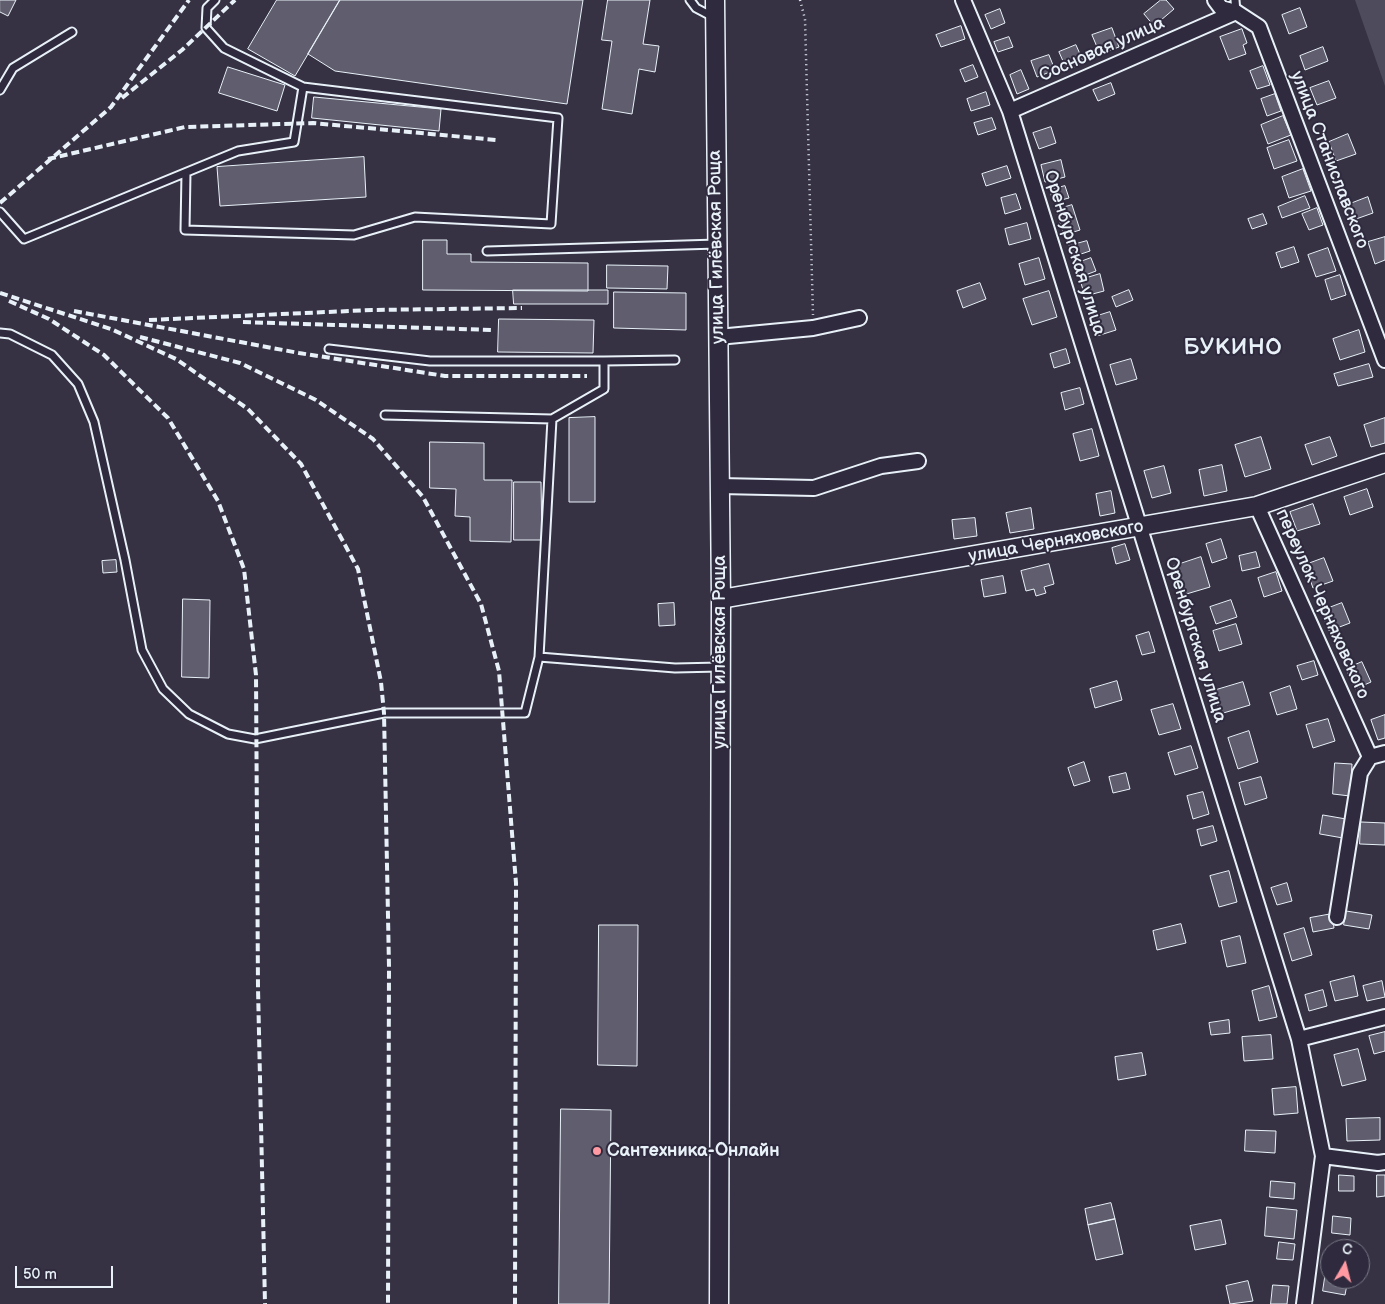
<!DOCTYPE html>
<meta charset="utf-8">
<style>
body{margin:0}
#map{position:relative;width:1385px;height:1304px;overflow:hidden;background:#363244;font-family:"Balsamiq Sans",sans-serif}
canvas{display:block}
.north{position:absolute;left:1320px;top:1239px;width:50px;height:50px;box-sizing:border-box;background:#2f2a3d;border:1px solid #797a88;border-radius:50%;rotate:8deg;font-size:14px;font-weight:700;line-height:20px;text-align:center;color:#e8f1f8}
.north::after{content:'';display:block;margin:auto;width:18px;height:22px;background:#ff9aa2;clip-path:polygon(50% 0,100% 100%,50% 72%,0 100%)}
.scale{position:absolute;left:15px;top:1266px;width:98px;height:22px;box-sizing:border-box;border:2px solid #e8f1f8;border-top:0;padding-left:6px;font-size:15px;line-height:18px;white-space:nowrap;color:#e8f1f8;-webkit-text-stroke:4px #2f2a3d;paint-order:stroke}
</style>
<div id="map">
<canvas width="1385" height="1304"></canvas>
<div class="north">С</div>
<div class="scale">50 m</div>
</div>
<script>
const ctx = document.querySelector('canvas').getContext('2d');
ctx.lineJoin = 'round';
function paint(path, color) { ctx.fillStyle = color; ctx.fill(path, 'evenodd'); }
function strokePath(path, color, width, dash) { ctx.strokeStyle = color; ctx.lineWidth = width; ctx.lineCap = dash ? 'butt' : 'round'; ctx.setLineDash(dash || []); ctx.stroke(path); }
function label(font, color, halo, rows, align = 'center') {
  ctx.font = font + ' "Balsamiq Sans",sans-serif'; ctx.lineWidth = 4; ctx.setLineDash([]); ctx.textBaseline = 'middle'; ctx.strokeStyle = halo; ctx.fillStyle = color; for (const [text, x, y, turn = 0] of rows) {
    ctx.save(); ctx.translate(x, y); ctx.rotate((+turn || 0) * Math.PI / 180); ctx.textAlign = isNaN(turn) ? turn : align; if (halo) ctx.strokeText(text, 0, 0); ctx.fillText(text, 0, 0); ctx.restore();
  }
}
const green = new Path2D(`
 M1355 0H1385V86Z`);
const building = new Path2D(`
 M0 0H16L8 16 0 12Z
 M277 0H340L295 76 248 49Z
 M340 0H583L567 104 335 71 308 54Z
 M608 0H650L643 44 659 46 655 72 639 69 632 114 602 109 612 41 602 40Z
 M1161 0H1166L1174 9 1154 26 1144 14Z
 M1300 8 1307 27 1289 34 1282 15Z
 M1000 9 1005 23 991 29 985 15Z
 M961 26 965 39 941 47 936 35Z
 M1112 28 1119 47 1100 54 1092 35Z
 M1242 29 1247 43 1243 45 1246 54 1229 60 1220 37Z
 M1009 37 1013 47 998 52 994 42Z
 M1076 45 1084 63 1067 70 1059 52Z
 M1323 47 1328 61 1305 70 1300 56Z
 M1049 55 1055 70 1037 77 1031 61Z
 M973 65 978 77 965 82 960 70Z
 M1263 66 1270 85 1257 89 1250 71Z
 M228 67 285 85 277 111 219 93Z
 M1021 70 1029 89 1017 94 1010 75Z
 M1329 81 1336 98 1317 105 1310 88Z
 M1111 83 1115 94 1098 101 1093 90Z
 M986 92 990 105 971 111 967 99Z
 M1275 94 1281 111 1267 116 1261 99Z
 M314 97 441 109 439 131 312 118Z
 M1283 116 1291 135 1268 144 1261 125Z
 M992 118 996 129 978 135 974 123Z
 M1051 127 1056 143 1039 149 1033 133Z
 M1348 134 1356 154 1336 161 1329 142Z
 M1289 140 1297 161 1274 169 1267 148Z
 M364 157 366 197 220 206 217 167Z
 M1061 160 1065 177 1045 182 1041 165Z
 M1007 166 1011 178 986 186 982 174Z
 M1303 169 1311 191 1289 198 1282 177Z
 M1065 186 1069 198 1053 202 1050 190Z
 M1016 194 1021 209 1005 214 1001 198Z
 M1305 196 1310 208 1282 218 1278 207Z
 M1368 197 1373 213 1356 219 1350 204Z
 M1072 205 1080 230 1064 235 1056 210Z
 M1317 208 1323 225 1309 230 1302 214Z
 M1263 214 1267 224 1252 229 1248 219Z
 M1027 223 1031 239 1009 245 1005 229Z
 M1385 237V260L1375 264 1368 242Z
 M423 240H447V254H471V262L588 263V291L423 290Z
 M1087 241 1090 251 1072 257 1069 246Z
 M1294 247 1299 262 1281 268 1276 253Z
 M1328 248 1336 271 1316 277 1308 255Z
 M1039 258 1045 279 1025 285 1019 264Z
 M1091 258 1096 271 1080 277 1075 264Z
 M607 265 668 266 667 289 607 288Z
 M1100 274 1104 291 1085 296 1080 280Z
 M1340 275 1346 295 1331 300 1325 280Z
 M980 283 986 299 963 308 957 291Z
 M513 290H608V304H514Z
 M1129 290 1133 300 1116 307 1112 297Z
 M1049 291 1057 317 1032 325 1023 299Z
 M614 292 686 293V330L614 328Z
 M1110 312 1116 330 1097 336 1091 318Z
 M499 319 594 320 593 353 498 352Z
 M1359 330 1365 352 1340 360 1333 339Z
 M1066 349 1070 363 1054 368 1050 354Z
 M1131 359 1137 379 1116 385 1110 365Z
 M1369 364 1373 377 1338 386 1334 374Z
 M1080 388 1084 404 1065 410 1061 393Z
 M595 417V502H569V418Z
 M1385 418V443L1371 447 1364 425Z
 M1092 429 1099 456 1080 461 1073 434Z
 M1261 437 1271 469 1245 477 1235 445Z
 M1330 437 1337 456 1312 465 1305 445Z
 M430 442 484 443V480H512L511 542 470 541V517L455 516 456 489 430 488Z
 M1222 465 1227 491 1204 496 1199 470Z
 M1164 466 1171 493 1152 498 1144 471Z
 M514 482H541L542 540H514Z
 M1367 489 1373 507 1350 515 1344 497Z
 M1111 491 1115 513 1100 516 1096 494Z
 M1313 504 1320 524 1297 531 1290 512Z
 M1031 508 1034 529 1010 533 1006 513Z
 M975 518 977 536 954 539 952 520Z
 M1221 539 1227 558 1212 563 1206 544Z
 M1125 544 1130 560 1116 564 1112 548Z
 M1256 552 1260 567 1242 571 1239 556Z
 M1201 557 1210 587 1183 595 1174 566Z
 M1324 558 1333 581 1313 588 1305 565Z
 M116 560 117 572 103 573 102 561Z
 M1049 564 1054 584 1044 587 1046 593 1036 596 1034 589 1026 591 1021 571Z
 M1276 572 1282 591 1264 597 1258 578Z
 M1003 576 1006 593 984 597 981 580Z
 M183 599 210 600 209 678 182 677Z
 M1231 600 1237 617 1216 624 1210 607Z
 M674 603 675 625 659 626 658 604Z
 M1342 603 1350 623 1329 631 1321 611Z
 M1236 624 1242 644 1219 651 1213 631Z
 M1149 632 1155 652 1142 655 1136 636Z
 M1314 661 1318 675 1302 680 1297 666Z
 M1362 662 1371 682 1355 689 1346 669Z
 M1117 681 1122 700 1095 708 1090 689Z
 M1243 682 1250 705 1220 714 1213 691Z
 M1290 686 1297 709 1277 715 1270 693Z
 M1173 704 1181 729 1159 735 1151 710Z
 M1385 715V738L1378 740 1371 720Z
 M1328 719 1335 741 1313 748 1306 725Z
 M1249 731 1258 762 1238 769 1228 738Z
 M1191 746 1198 768 1175 775 1168 753Z
 M1084 762 1090 781 1074 786 1068 768Z
 M1335 763 1352 764 1350 796 1333 794Z
 M1126 773 1130 789 1113 793 1109 777Z
 M1261 777 1267 798 1245 805 1239 783Z
 M1203 792 1209 814 1193 819 1187 796Z
 M1323 815 1346 819 1343 838 1320 834Z
 M1361 822 1385 823V845L1360 844Z
 M1213 826 1217 841 1201 846 1197 830Z
 M1229 871 1237 902 1219 907 1210 876Z
 M1287 883 1292 901 1277 905 1271 888Z
 M1346 911 1372 915 1369 929 1344 925Z
 M1332 914 1334 928 1313 932 1310 918Z
 M1181 924 1186 943 1157 950 1153 931Z
 M599 925H638L637 1066 598 1065Z
 M1304 928 1312 955 1292 961 1284 934Z
 M1240 936 1246 963 1227 967 1221 941Z
 M1354 976 1358 996 1335 1001 1330 982Z
 M1382 981 1385 997 1367 1001 1363 986Z
 M1269 986 1277 1017 1259 1021 1252 991Z
 M1323 990 1327 1006 1309 1011 1305 995Z
 M1229 1020 1230 1033 1211 1035 1209 1023Z
 M1385 1032V1051L1374 1054 1369 1036Z
 M1271 1035 1273 1059 1244 1061 1242 1037Z
 M1358 1049 1366 1080 1342 1086 1334 1055Z
 M1142 1053 1146 1075 1118 1080 1115 1057Z
 M1296 1087 1298 1113 1274 1115 1272 1089Z
 M561 1109 611 1110 609 1304H559Z
 M1380 1118V1140L1347 1141 1346 1119Z
 M1246 1130 1276 1131 1275 1153 1245 1151Z
 M1339 1175 1354 1176V1191H1339Z
 M1377 1175H1385V1196L1377 1197Z
 M1271 1181 1295 1183 1294 1199 1270 1197Z
 M1111 1203 1115 1219 1088 1225 1085 1209Z
 M1267 1207 1297 1210 1294 1239 1265 1236Z
 M1333 1216 1351 1218 1350 1235 1332 1233Z
 M1115 1219 1123 1254 1096 1260 1088 1225Z
 M1221 1220 1226 1244 1195 1250 1190 1226Z
 M1279 1242 1295 1244 1293 1260 1277 1259Z
 M1326 1271 1330 1272V1279H1348L1345 1295 1323 1291Z
 M1248 1281 1253 1301 1230 1304 1226 1286Z
 M1273 1285 1289 1286 1287 1304H1271Z`);
const path = new Path2D(`
 M800 0 805 19 813 315`);
const service = new Path2D(`
 M215 0 207 8 206 28 224 48 303 87
 M690 0 696 8 715 18
 M1235 0 1236 12
 M0 90 13 68 72 32
 M0 212 24 239 238 151 294 142 303 87 558 118 551 224 415 217 354 235 185 230 186 173
 M487 251 717 244
 M0 333 10 334 52 355 78 384 94 422 125 560 142 650 163 689 189 714 228 734 255 739 384 713H525L539 657 675 668 720 667
 M329 349 430 361H604V389L552 419
 M604 361 675 360
 M385 415 552 419 539 657`);
const minor = new Path2D(`
 M963 0 1010 111 1299 1039 1323 1156 1304 1304
 M1215 0 1221 8 1236 12 1259 27 1385 360
 M1010 111 1236 12
 M718 337 813 328 859 318
 M720 486 814 488 881 466 918 461
 M1257 506 1370 757 1385 753
 M1337 917 1360 773 1370 757
 M1299 1039 1385 1017
 M1323 1156 1378 1163 1385 1162`);
const tertiary = new Path2D(`
 M715 0 721 599 719 1304
 M721 599 1257 506 1385 463`);
const rail = new Path2D(`
 M122 98 182 50 235 0
 M48 159 185 127 313 123 496 140
 M0 203 111 107 189 0
 M0 293 111 329 176 359 248 409 301 464 358 569 381 682 384 713 389 967 388 1304
 M9 301 49 319 104 355 168 418 218 501 244 569 256 675 258 988 265 1304
 M74 311 299 353 445 376H587
 M149 320 372 310 522 308
 M243 322 491 330
 M140 337 240 363 316 400 373 439 423 497 481 604 499 671 516 883 515 1304`);
const markers = [
 [597,1151,5,"#ff9aa2"]
];
const streetNames = [
 ["Сосновая улица",1102,50,-24],
 ["улица Станиславского",1329,160,69],
 ["улица Гилёвская Роща",717,247,-91],
 ["Оренбургская улица",1074,253,73],
 ["улица Черняховского",1056,542,-10],
 ["переулок Черняховского",1322,604,66],
 ["Оренбургская улица",1195,640,73],
 ["улица Гилёвская Роща",720,652,-90]
];
const poiNames = [
 ["Сантехника-Онлайн",607,1151]
];
const districtNames = [
 ["БУКИНО",1233,348]
];
paint(green, '#4d4b5c');
paint(building, '#605e6e');
strokePath(building, '#e8f1f8', 1);
strokePath(service, '#e8f1f8', 11);
strokePath(minor, '#e8f1f8', 18);
strokePath(tertiary, '#e8f1f8', 21);
strokePath(path, '#e8f1f8', 2.5, [1, 4]);
strokePath(service, '#2f2a3d', 7);
strokePath(minor, '#2f2a3d', 14);
strokePath(tertiary, '#2f2a3d', 18);
strokePath(rail, '#e8f1f8', 4, [8, 4]);
for (const [x, y, r, color] of markers) { const dot = new Path2D(); dot.arc(x, y, r, 0, 2 * Math.PI); ctx.fillStyle = color; ctx.fill(dot); strokePath(dot, '#2f2a3d', 2); }
label('18px', '#e8f1f8', '#2f2a3d', streetNames);
label('bold 18px', '#e8f1f8', '#2f2a3d', poiNames, 'left');
ctx.letterSpacing = '1px';
label('bold 22px', '#e8f1f8', '#2f2a3d', districtNames);
ctx.letterSpacing = '0px';
</script>
